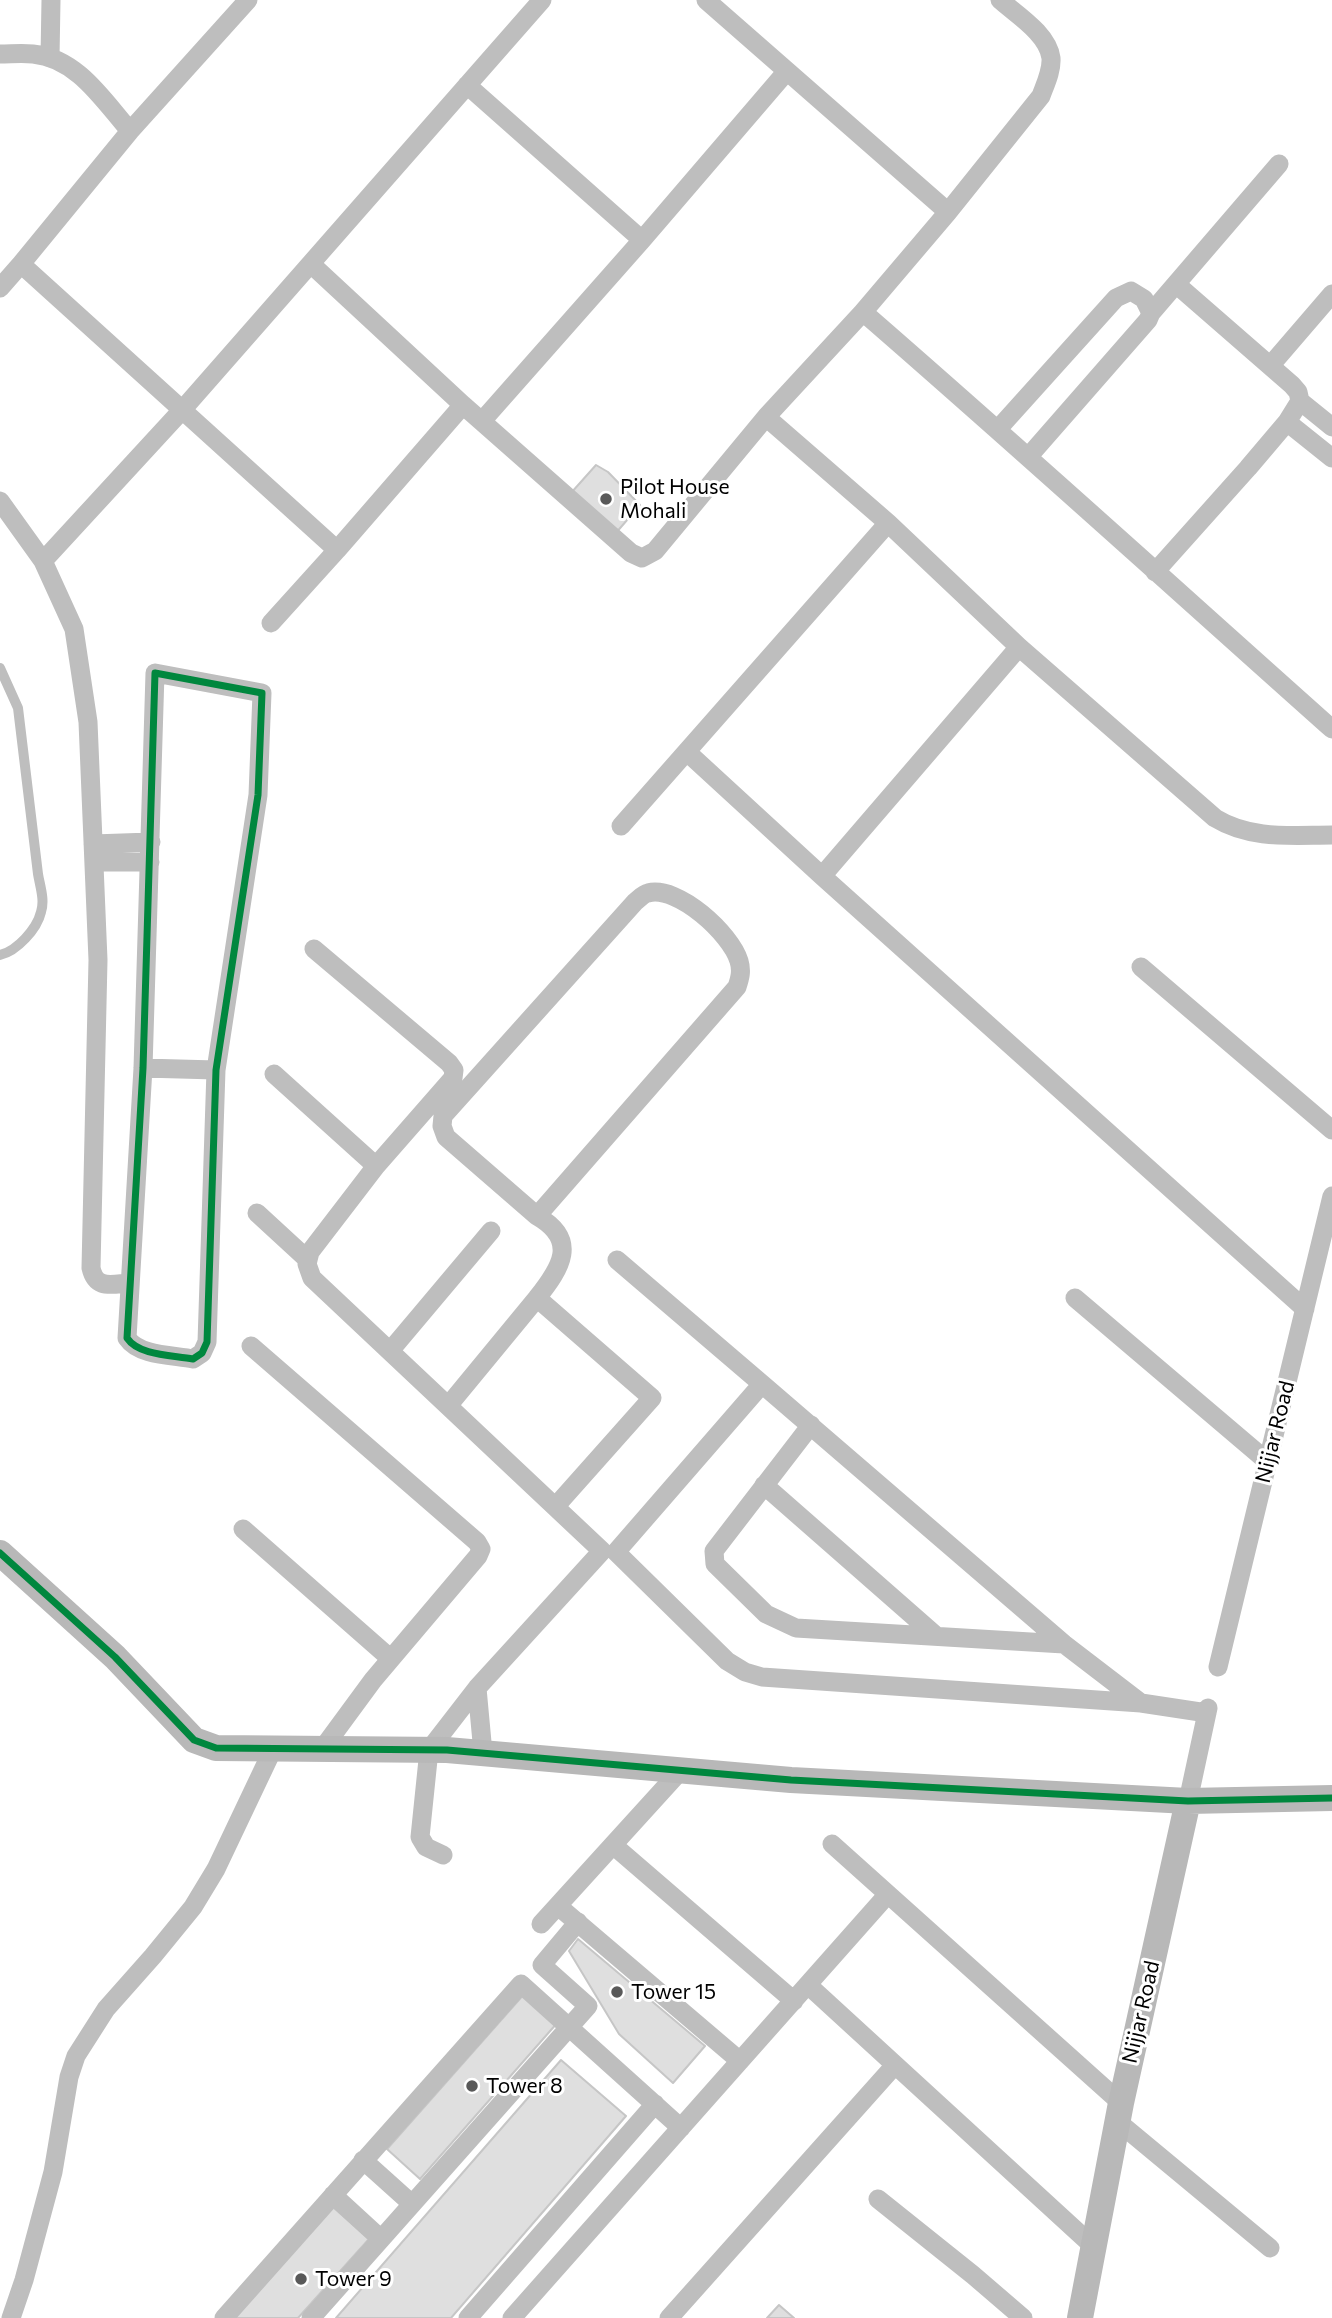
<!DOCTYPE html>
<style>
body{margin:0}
canvas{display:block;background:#fff}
</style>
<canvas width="1332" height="2318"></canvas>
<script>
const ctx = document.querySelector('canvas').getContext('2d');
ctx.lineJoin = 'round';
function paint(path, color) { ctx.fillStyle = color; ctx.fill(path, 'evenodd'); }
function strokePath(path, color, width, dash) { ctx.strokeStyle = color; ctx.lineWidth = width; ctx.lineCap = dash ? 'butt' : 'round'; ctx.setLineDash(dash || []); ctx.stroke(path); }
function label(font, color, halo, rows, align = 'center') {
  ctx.font = font + ' Commissioner,sans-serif'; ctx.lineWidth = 6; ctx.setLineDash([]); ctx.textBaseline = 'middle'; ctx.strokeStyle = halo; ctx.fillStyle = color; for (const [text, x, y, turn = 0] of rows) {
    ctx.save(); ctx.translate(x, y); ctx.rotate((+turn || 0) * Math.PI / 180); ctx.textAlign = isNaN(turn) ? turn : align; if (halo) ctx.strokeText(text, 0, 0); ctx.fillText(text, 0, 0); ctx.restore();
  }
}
const building = new Path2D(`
 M596 465 608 472 640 505 615 534 571 493Z
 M578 1939 705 2046 673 2083 619 2034 569 1951Z
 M525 1993 558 2022 420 2179 387 2149Z
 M561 2060 626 2116 451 2318H336Z
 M333 2207 369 2239 298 2318H232Z
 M779 2305 794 2318H767Z`);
const lane = new Path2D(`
 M0 668 18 708 38 874C40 886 45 900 41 912 37 929 17 951 0 955`);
const street = new Path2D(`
 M706 0 948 212
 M0 54C11 54 22 53 33 54 77 58 103 100 130 131
 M50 58 51 0
 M467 85 642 240
 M21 264 130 131 248 0
 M311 264 463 405 631 553 642 558 655 551 766 417 863 312C1021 449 1176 590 1332 729
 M0 288 21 264 337 550 463 405
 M863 312 948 212 1041 96C1045 85 1052 71 1051 58 1048 34 1017 15 1000 0
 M1151 313 1279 164
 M1270 366 1332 294
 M1300 401 1332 427
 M766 417 888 523 1019 647 1215 818C1251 840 1292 835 1332 835
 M482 421 642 240 787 71
 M1287 422 1332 458
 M998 429 1116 298 1131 291 1144 299 1151 313 1148 320 1029 456
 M0 501 43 561 74 629 88 722 98 960 91 1268C96 1290 111 1284 130 1283
 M43 561 183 409 542 0
 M1155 572 1248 468 1287 422 1300 401 1298 392 1292 385 1176 284
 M271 623 337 550
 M155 673 262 693 258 795 216 1070 207 1342 202 1353 193 1359C173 1355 139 1356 127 1338L143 1068Z
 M687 752 822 876 1305 1309
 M621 826 888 523
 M93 844 151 842
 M94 862H150
 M822 876 1019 647
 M314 949 449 1063 454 1070 453 1078 376 1166 310 1252 307 1264 312 1278 448 1406
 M1141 967 1332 1130
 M143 1068 216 1070
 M274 1074 376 1166
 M257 1213 307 1259
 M537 1216 737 987C740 978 742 971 739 961 731 934 678 885 648 893 643 894 639 899 635 902L443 1116 442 1126 446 1137 537 1216C579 1240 561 1268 537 1298
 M617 1260 762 1384
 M1075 1298 1268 1462
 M251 1346 477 1542 481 1549 478 1556 373 1680 323 1748
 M390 1351 491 1231
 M811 1425 714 1551 715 1564 766 1614 796 1628 1064 1644
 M764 1485 935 1635
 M243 1529 391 1659
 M1218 1667 1332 1196
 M477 1688 483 1753
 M1141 1703 1064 1644 762 1384 616 1552 727 1661 745 1672 762 1677 1141 1703 1207 1713
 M1188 1801 1208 1708
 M832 1844 1121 2103
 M613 1845 794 2001
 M443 1855 426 1847 420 1837 429 1750 477 1688 602 1551 448 1406 537 1298 652 1398 555 1507
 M558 1906 740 2061
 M541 1924 681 1770
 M808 1985 1094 2247
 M1117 2121 1270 2248
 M363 2160 412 2204
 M333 2195 381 2239
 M878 2199 973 2275 1023 2318
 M11 2318 24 2280 53 2172 69 2077 76 2056 106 2009 153 1956 193 1907 216 1869 273 1749
 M224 2318 521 1984 681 2128
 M311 2318 588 2006 542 1965 578 1922
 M468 2318 655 2104
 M512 2318 888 1894
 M669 2318 895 2065`);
const secondary = new Path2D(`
 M0 1553 115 1657 194 1740 216 1748 447 1750 791 1780 1188 1801 1332 1798
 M1080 2318 1121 2103 1188 1801`);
const cycleway = new Path2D(`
 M155 673 262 693 258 795 216 1070 207 1342 202 1353 193 1359C173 1355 139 1356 127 1338L143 1068Z
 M0 1553 115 1657 194 1740 216 1748 447 1750 791 1780 1188 1801 1332 1798`);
const markers = [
 [606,499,7,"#595959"],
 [617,1992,7,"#595959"],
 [472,2086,7,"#595959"],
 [301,2279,7,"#595959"]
];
const poiNames = [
 ["Pilot House",620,487],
 ["Mohali",620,511],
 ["Tower 15",631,1992],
 ["Tower 8",486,2086],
 ["Tower 9",315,2279]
];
const streetNames = [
 ["Nijjar Road",1275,1432,-76],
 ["Nijjar Road",1141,2012,-77]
];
paint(building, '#dfdfdf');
strokePath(building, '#c6c6c6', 2);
strokePath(lane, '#bebebe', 10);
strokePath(street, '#bebebe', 19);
strokePath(secondary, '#b8b8b8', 26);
strokePath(cycleway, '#00873e', 7);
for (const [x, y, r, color] of markers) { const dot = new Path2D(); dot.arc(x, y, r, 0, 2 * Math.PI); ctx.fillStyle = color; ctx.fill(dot); strokePath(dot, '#fff', 2.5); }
label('21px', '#000', '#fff', poiNames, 'left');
label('21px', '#000', '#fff', streetNames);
</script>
